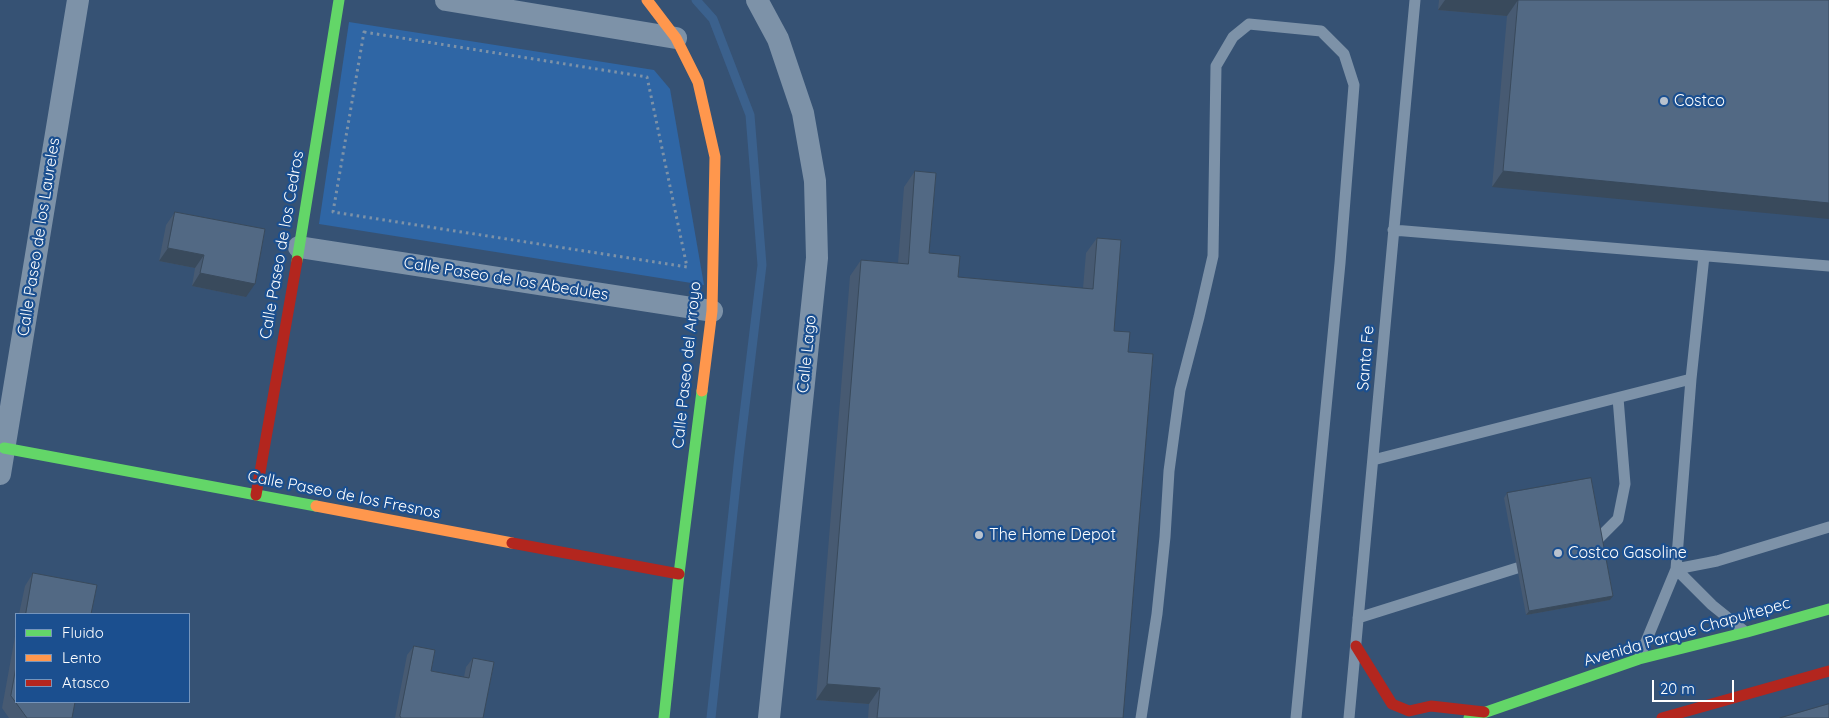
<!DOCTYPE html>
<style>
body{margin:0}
#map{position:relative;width:1829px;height:718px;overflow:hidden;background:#365274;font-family:Quicksand,sans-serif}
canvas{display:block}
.legend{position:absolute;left:15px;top:613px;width:175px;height:90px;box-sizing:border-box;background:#1b4f8f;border:1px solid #7695bc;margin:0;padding:6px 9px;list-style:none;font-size:15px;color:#fff}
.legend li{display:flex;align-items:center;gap:10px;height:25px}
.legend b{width:25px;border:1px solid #7695bc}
.scale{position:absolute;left:1652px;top:680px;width:82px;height:22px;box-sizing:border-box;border:2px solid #fff;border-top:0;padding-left:6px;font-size:15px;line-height:18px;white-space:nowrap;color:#fff;-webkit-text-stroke:4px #1b4f8f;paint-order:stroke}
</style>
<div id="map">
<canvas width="1829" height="718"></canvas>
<ul class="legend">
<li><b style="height:6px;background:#63d668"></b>Fluido</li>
<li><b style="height:6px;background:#ff974d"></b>Lento</li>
<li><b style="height:6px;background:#b3261e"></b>Atasco</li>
</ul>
<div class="scale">20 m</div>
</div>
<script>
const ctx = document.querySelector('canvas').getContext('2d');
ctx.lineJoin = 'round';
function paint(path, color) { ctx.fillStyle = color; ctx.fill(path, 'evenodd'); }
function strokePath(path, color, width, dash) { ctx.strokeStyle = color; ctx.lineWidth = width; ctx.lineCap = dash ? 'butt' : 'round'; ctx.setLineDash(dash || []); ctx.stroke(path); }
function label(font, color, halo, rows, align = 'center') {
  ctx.font = font + ' Quicksand,sans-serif'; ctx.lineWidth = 4.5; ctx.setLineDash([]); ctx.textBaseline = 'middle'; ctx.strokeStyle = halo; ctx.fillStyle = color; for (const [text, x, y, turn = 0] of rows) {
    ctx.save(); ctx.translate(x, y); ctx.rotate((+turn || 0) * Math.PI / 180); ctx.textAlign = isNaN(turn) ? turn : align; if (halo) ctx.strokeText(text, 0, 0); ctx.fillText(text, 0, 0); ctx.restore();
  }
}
const green = new Path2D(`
 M349 22 654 70 670 89 704 285 319 224Z`);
const stream = new Path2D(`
 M696 0 713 19 750 115 762 265 739 456 711 718`);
const path = new Path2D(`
 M364 32 647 77 687 267 333 212Z`);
const lane = new Path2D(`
 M1393 230 1829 266
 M1373 460 1691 379
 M1599 538 1618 519 1625 484 1618 398
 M1676 569 1717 561 1829 527
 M1676 569 1712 605 1743 630
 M1358 618 1517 568
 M1640 656 1676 569 1691 379 1704 256
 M1141 718 1157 614 1165 537 1169 471 1180 390 1199 317 1213 256 1216 66 1233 37 1249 24 1321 31 1344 54 1354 85 1340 263 1296 718
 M1349 718 1415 0`);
const street = new Path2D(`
 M446 0 676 38
 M757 0 778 39 803 113 815 181 817 258 769 718
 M299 247 712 311
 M0 474 78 0`);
const fast = new Path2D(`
 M297 261 339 0
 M4 448 316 506
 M664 718 679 574 702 391
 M1469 718 1639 659 1747 632 1829 609`);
const slow = new Path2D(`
 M647 0 676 38 698 82 715 157 712 311 702 391
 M316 506 512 543`);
const jam = new Path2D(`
 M256 495 297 261
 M512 543 679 574
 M1356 646 1392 704 1409 711 1431 706 1484 712
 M1662 718 1829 671`);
const wall = new Path2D(`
 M1439 0H1829L1492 187 1507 16 1438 10Z
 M915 171 929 253 958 277 1083 288 1086 253 1097 238 1114 331 1128 352 1123 718H868L869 704 816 700 850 276 861 260 898 263 904 187Z
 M175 212 246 297 192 286 195 268 159 261 166 225Z
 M1507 493 1610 600 1526 615 1504 498Z
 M33 573 91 614H19L25 586Z
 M16 631V702L72 718H9L2 708Z
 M414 646 431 671 464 677 466 667 473 658 483 718H395L407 655Z`);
const shadedWall = new Path2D(`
 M1445 0H1518L1507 16 1438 10Z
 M1503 171 1829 203V219L1492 187Z
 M168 248 204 255 195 268 159 261Z
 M200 273 255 284 246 297 192 286Z
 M1613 596 1610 600 1526 615 1529 611Z
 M827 684 880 688 869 704 816 700Z`);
const building = new Path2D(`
 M1517 0H1829V203L1503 171 1518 0Z
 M915 171 936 173 929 253 960 256 958 277 1093 289 1097 238 1121 240 1114 331 1130 332 1128 352 1153 354 1123 718H877L880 688 827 684 861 260 908 264Z
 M175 212 265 229 255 284 200 273 204 255 168 248Z
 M1591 478 1613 596 1529 611 1507 493Z
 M33 573 97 585 91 614H26Z
 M414 646 435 650 431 671 469 678 473 658 494 662 483 718H401L400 716Z
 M16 667V702H75L72 718H27L11 696Z
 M1829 704V718H1780Z`);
const markers = [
 [1664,101,5,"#b9c2ce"],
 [979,535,5,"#b9c2ce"],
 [1558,553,5,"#b9c2ce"]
];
const poiNames = [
 ["Costco",1674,101],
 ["The Home Depot",989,535],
 ["Costco Gasoline",1568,553]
];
const streetNames = [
 ["Calle Paseo de los Laureles",39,237,-81],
 ["Calle Paseo de los Cedros",282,245,-80],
 ["Calle Paseo de los Abedules",506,279,9],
 ["Calle Lago",807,354,-84],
 ["Santa Fe",1366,358,-85],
 ["Calle Paseo del Arroyo",687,365,-84],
 ["Calle Paseo de los Fresnos",344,495,11],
 ["Avenida Parque Chapultepec",1687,632,-16]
];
paint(green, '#2f66a5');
strokePath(stream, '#3b618d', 9);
strokePath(path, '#7d92a8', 3, [2.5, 4]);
strokePath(lane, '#7d92a8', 11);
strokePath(street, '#7d92a8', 22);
strokePath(fast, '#63d668', 11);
strokePath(slow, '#ff974d', 11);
strokePath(jam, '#b3261e', 11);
paint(wall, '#475a72');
paint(shadedWall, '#394a5c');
paint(building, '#526984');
strokePath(building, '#394a5c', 1);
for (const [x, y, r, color] of markers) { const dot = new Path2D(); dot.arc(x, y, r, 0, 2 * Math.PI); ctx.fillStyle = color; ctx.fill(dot); strokePath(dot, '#1b4f8f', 2); }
label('16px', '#fff', '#1b4f8f', poiNames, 'left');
label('16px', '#fff', '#1b4f8f', streetNames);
</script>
